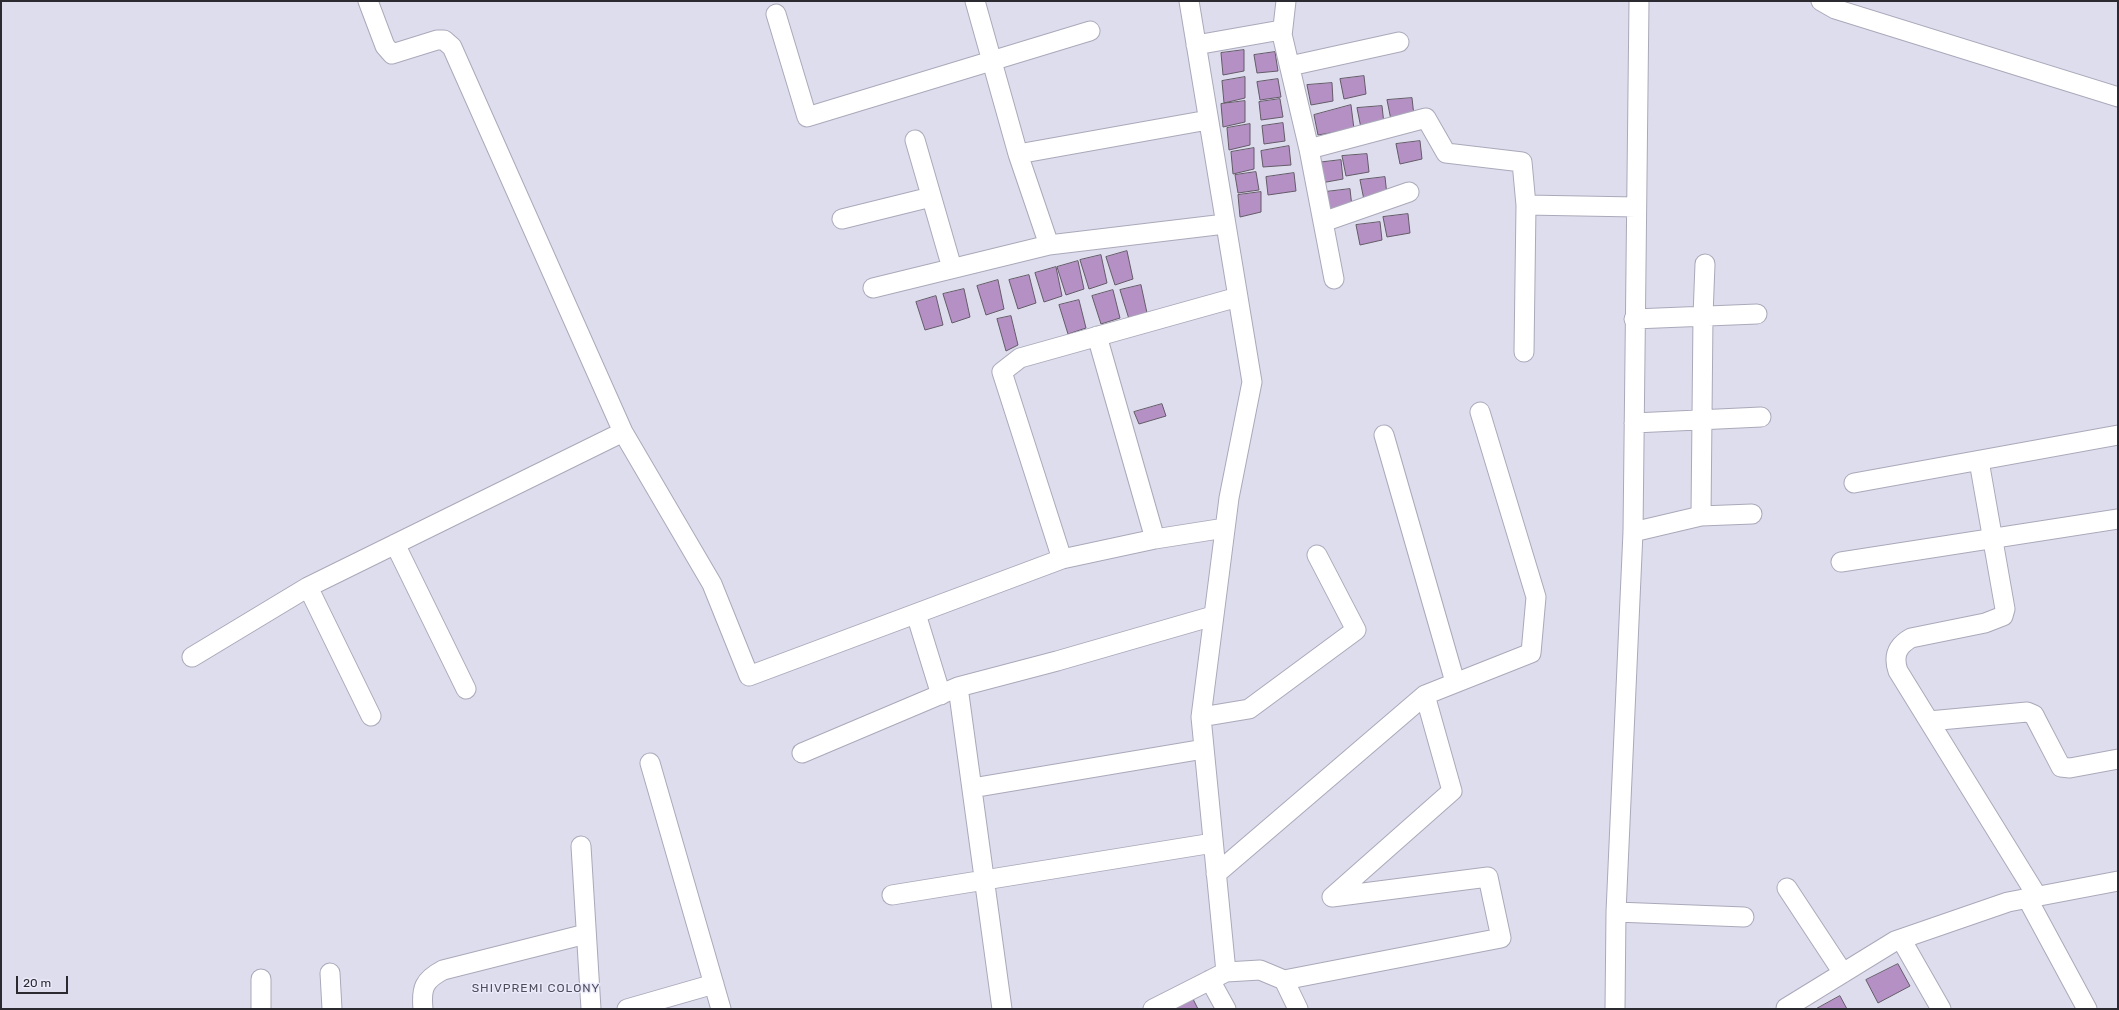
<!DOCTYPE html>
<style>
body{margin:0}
#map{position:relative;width:2119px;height:1010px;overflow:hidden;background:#dde;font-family:Rubik,sans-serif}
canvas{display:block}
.frame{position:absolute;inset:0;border:2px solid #2a2a30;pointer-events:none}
.scale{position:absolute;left:16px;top:976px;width:52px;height:18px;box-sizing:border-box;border:2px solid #2a2a30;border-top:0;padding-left:5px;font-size:12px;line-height:14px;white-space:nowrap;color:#2a2a30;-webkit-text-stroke:3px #eaeafb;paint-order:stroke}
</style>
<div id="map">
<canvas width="2119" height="1010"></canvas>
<div class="frame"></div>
<div class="scale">20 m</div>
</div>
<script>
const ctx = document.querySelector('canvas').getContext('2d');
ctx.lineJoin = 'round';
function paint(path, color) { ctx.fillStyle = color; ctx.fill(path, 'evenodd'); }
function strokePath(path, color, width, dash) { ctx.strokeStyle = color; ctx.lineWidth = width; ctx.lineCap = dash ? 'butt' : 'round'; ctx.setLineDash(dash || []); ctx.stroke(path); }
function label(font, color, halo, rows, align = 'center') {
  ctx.font = font + ' Rubik,sans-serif'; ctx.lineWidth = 3; ctx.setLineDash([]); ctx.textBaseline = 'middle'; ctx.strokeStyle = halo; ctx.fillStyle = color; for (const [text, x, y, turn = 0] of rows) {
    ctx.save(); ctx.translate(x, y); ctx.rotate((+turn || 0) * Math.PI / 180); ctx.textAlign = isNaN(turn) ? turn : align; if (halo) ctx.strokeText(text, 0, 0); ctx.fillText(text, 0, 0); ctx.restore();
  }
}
const building = new Path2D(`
 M1244 50V71L1223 75 1221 53Z
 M1275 52 1278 71 1257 73 1254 55Z
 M1364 76 1366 94 1344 99 1340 79Z
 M1245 77V98L1224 103 1222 81Z
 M1278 79 1281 97 1260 100 1257 82Z
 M1332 83 1333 101 1311 105 1307 85Z
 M1412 98 1414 116 1391 120 1387 100Z
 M1280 99 1283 117 1261 120 1259 102Z
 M1245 101V122L1223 127 1221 104Z
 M1351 105 1354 129 1318 135 1314 115Z
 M1382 106 1384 124 1361 128 1357 108Z
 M1283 123 1285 141 1264 144 1262 126Z
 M1250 124V145L1229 150 1227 128Z
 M1420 141 1422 159 1400 164 1396 144Z
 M1289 146 1291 165 1263 167 1261 151Z
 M1254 148V169L1233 174 1231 152Z
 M1367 154 1369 172 1346 176 1342 156Z
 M1341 160 1343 179 1321 183 1316 163Z
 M1256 172 1259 190 1238 193 1235 175Z
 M1294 173 1296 191 1268 195 1266 177Z
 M1385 177 1387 195 1364 200 1360 180Z
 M1350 189 1352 207 1329 212 1325 192Z
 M1261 192V212L1240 217 1238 195Z
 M1408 214 1410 233 1387 237 1383 217Z
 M1380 222 1382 240 1360 245 1356 225Z
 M1127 251 1133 279 1115 285 1106 257Z
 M1101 255 1107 283 1089 289 1080 260Z
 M1078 261 1084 289 1066 295 1057 267Z
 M1056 267 1062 296 1044 302 1035 273Z
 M1029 275 1036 303 1018 309 1009 280Z
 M998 280 1004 309 986 315 977 286Z
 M1141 285 1147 313 1129 319 1120 290Z
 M964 289 970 317 952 323 943 294Z
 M1113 290 1120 318 1101 324 1092 296Z
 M936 296 943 325 925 330 916 302Z
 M1079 300 1086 328 1068 334 1059 305Z
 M1011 316 1018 345 1006 351 997 319Z
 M1162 404 1166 416 1139 424 1134 412Z
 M1898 964 1910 986 1878 1003 1866 980Z
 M1840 996 1847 1009H1816Z
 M1192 997 1198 1009H1171Z`);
const minor = new Path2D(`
 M368 1 385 46 392 54 437 40H444L452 47 623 432
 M975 1 1018 154 1049 245
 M1821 1 1835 9 2118 97
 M776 14 807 117 1090 31
 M1282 36 1286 1
 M1196 45 1281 30 1309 149 1334 279
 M1290 66 1399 42
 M915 140 952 268
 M1309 149 1426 118 1446 153 1522 162 1526 205 1636 207
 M1018 154 1208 120
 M842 219 931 197
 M1323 222 1409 192
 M873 288 1049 245 1225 224
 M1634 319 1757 314
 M1097 336 1155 539
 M1524 352 1526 205
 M1634 423 1761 417
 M1384 435 1455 682
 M1979 461 2005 609 2003 616 1985 623 1911 638C1897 646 1893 656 1898 671L2037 896
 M1854 483 2118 435
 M1701 516 1703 316 1705 264
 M1633 532 1701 516 1752 514
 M395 544 466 689
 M1062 559 1002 372 1020 358 1238 297
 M1841 562 2118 519
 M308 587 371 716
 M916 614 941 695
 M192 657 308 587 623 432 712 584 749 676 1062 559 1155 539 1225 528
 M958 687 1002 1009
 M1201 717 1249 709 1356 630 1317 555
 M1929 721 2027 712 2034 715 2037 721 2061 767 2070 768 2118 759
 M802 753 958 687 1057 661 1213 616
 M650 763 721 1009
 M972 788 1204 749
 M581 846 591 1009
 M1216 874 1425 695 1531 653 1536 597 1480 412
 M1787 888 1843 973
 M892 895 1213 843
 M2027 898 2087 1009
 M1616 912 1744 917
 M1901 939 1941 1009
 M1226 972 1260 970 1284 980 1298 1009
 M330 973 332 1009
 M261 979V1009
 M1210 980 1226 1009
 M1284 980 1501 938 1488 877 1332 897 1452 791 1425 695
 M423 1009C421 988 424 980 443 970L586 934
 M627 1009 714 984
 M1153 1009 1226 972 1201 717 1229 498 1252 382 1189 1
 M1615 1009 1616 912 1633 532 1639 1
 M1787 1009 1786 1008 1895 941 2008 902 2118 881`);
const neighbourhoodNames = [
 ["SHIVPREMI COLONY",536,989]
];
paint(building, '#b590c4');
strokePath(building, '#645b68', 1);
strokePath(minor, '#aaa9ba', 21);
strokePath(minor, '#fff', 19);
ctx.letterSpacing = '1px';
label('12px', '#4d4d5b', '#eaeafb', neighbourhoodNames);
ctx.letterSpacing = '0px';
</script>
